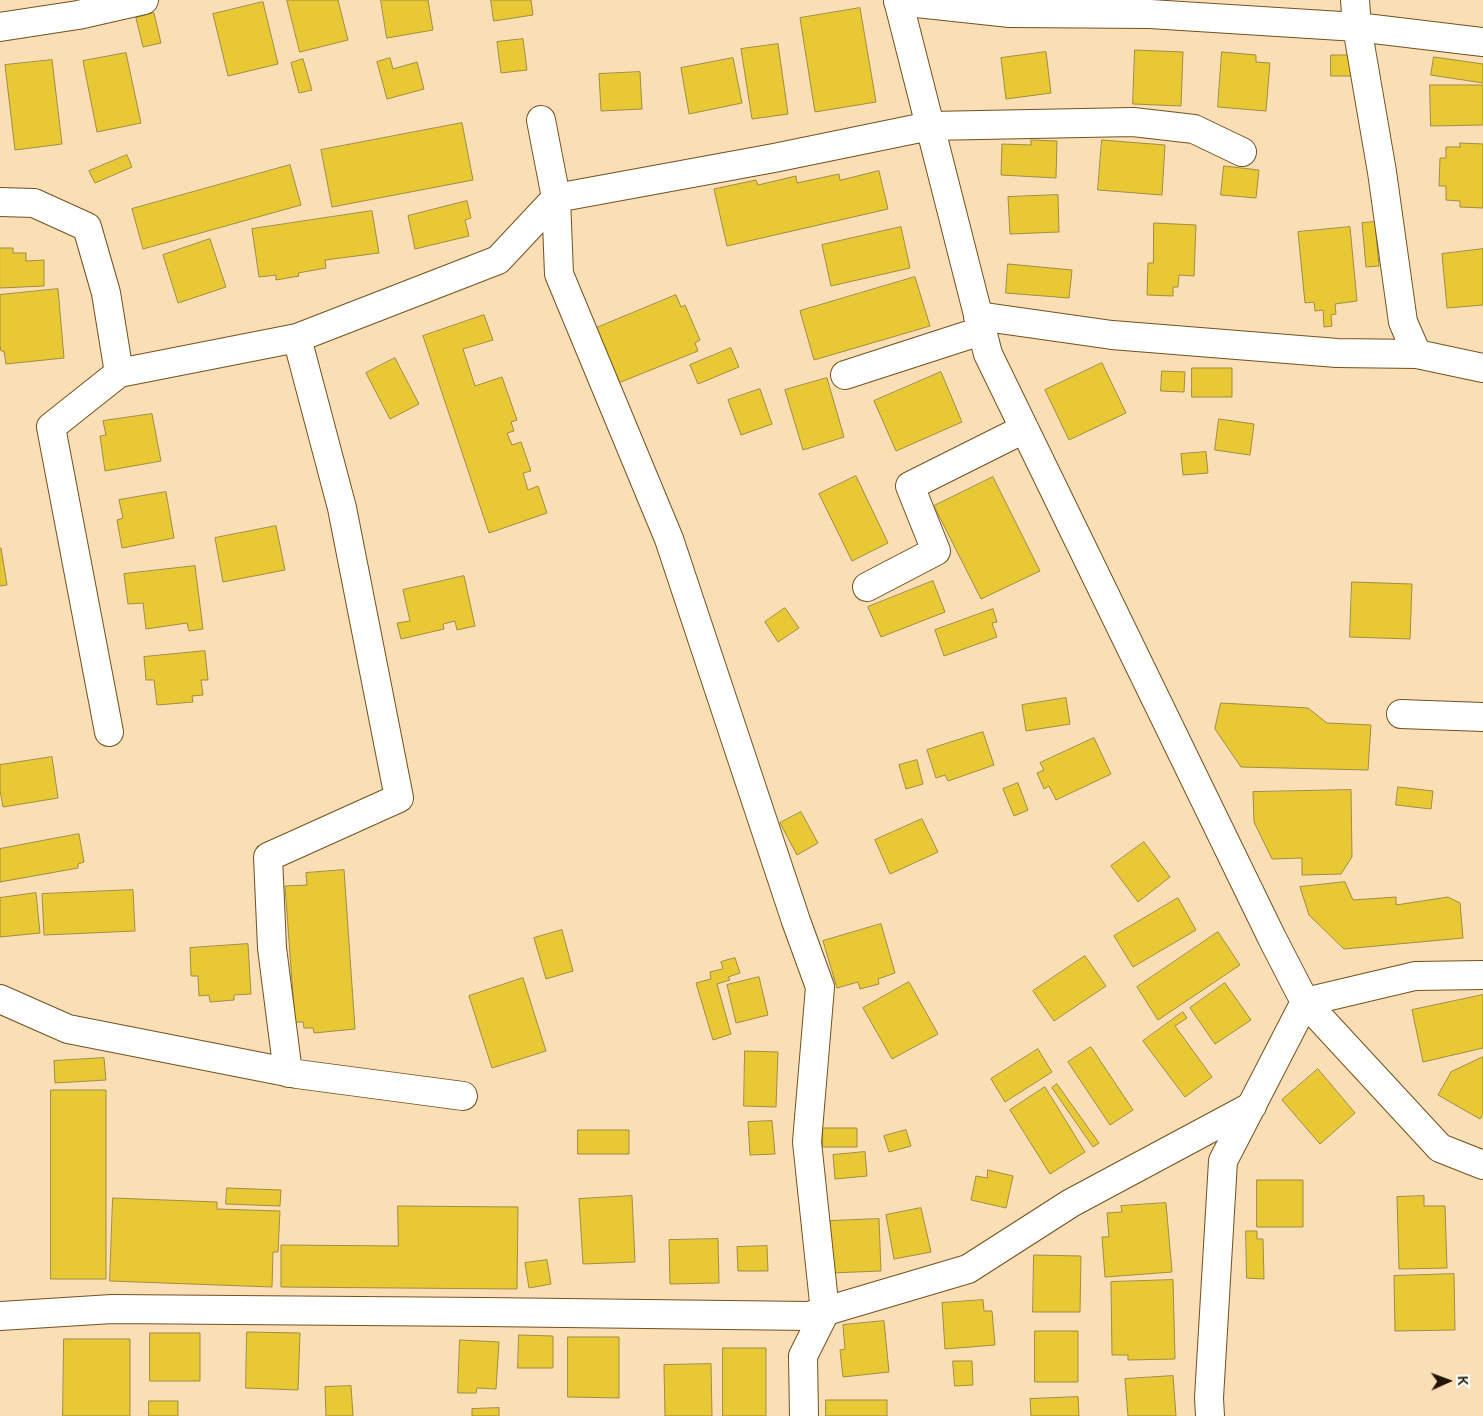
<!DOCTYPE html>
<style>
body{margin:0}
#map{position:relative;width:1483px;height:1416px;overflow:hidden;background:#fadeb6;font-family:Lato,sans-serif}
canvas{display:block}
.north{position:absolute;left:1423px;top:1356px;width:50px;height:50px;-webkit-text-stroke:4px #fff;paint-order:stroke;rotate:88deg;font-size:14px;font-weight:700;line-height:20px;text-align:center;color:#211401}
.north::after{content:'';display:block;margin:auto;width:18px;height:22px;background:#211401;clip-path:polygon(50% 0,100% 100%,50% 72%,0 100%)}
</style>
<div id="map">
<canvas width="1483" height="1416"></canvas>
<div class="north">K</div>
</div>
<script>
const ctx = document.querySelector('canvas').getContext('2d');
ctx.lineJoin = 'round';
function paint(path, color) { ctx.fillStyle = color; ctx.fill(path, 'evenodd'); }
function strokePath(path, color, width, dash) { ctx.strokeStyle = color; ctx.lineWidth = width; ctx.lineCap = dash ? 'butt' : 'round'; ctx.setLineDash(dash || []); ctx.stroke(path); }
const building = new Path2D(`
 M287 0H338L348 40 300 52Z
 M381 0H428L433 30 387 38Z
 M491 0H531L533 15 494 21Z
 M263 2 278 64 228 76 213 14Z
 M860 8 876 102 815 112 800 18Z
 M154 13 161 43 143 47 136 18Z
 M523 39 527 70 501 73 497 42Z
 M778 44 788 114 752 119 741 49Z
 M1135 50 1183 52 1181 106 1133 104Z
 M1046 52 1051 93 1006 99 1001 58Z
 M1222 52 1256 55V62L1270 63 1266 111 1218 107Z
 M126 53 141 123 97 132 83 61Z
 M1331 55H1352V76H1331Z
 M1434 57 1483 64V83L1431 75Z
 M390 58 393 69 417 62 424 89 387 99 377 62Z
 M733 58 742 103 689 114 681 68Z
 M303 59 312 90 299 93 291 63Z
 M52 60 62 144 15 150 5 65Z
 M640 72 642 109 601 111 599 74Z
 M1430 85H1483V125L1431 126Z
 M462 123 473 180 332 207 321 150Z
 M1031 140 1057 141 1056 178 1001 175 1002 144 1031 145Z
 M1102 140 1165 145 1162 195 1098 190Z
 M1460 143 1483 144V208L1460 207V201L1446 200V186H1439L1440 158H1446V147H1460Z
 M127 155 132 167 95 183 89 171Z
 M290 165 301 205 143 249 132 209Z
 M1224 166 1259 170 1256 198 1221 195Z
 M879 171 888 209 727 246 714 189 756 180 758 185 796 176 797 183 839 174 840 180Z
 M1058 195 1059 232 1010 234 1008 197Z
 M467 201 471 218 465 220 469 236 415 249 408 216Z
 M372 211 379 253 325 260 326 268 298 273 299 276 276 280V275L259 277 252 229Z
 M1375 222 1379 266 1366 267 1362 223Z
 M1154 223 1196 225 1194 276 1179 275 1178 287H1173V296L1147 295 1148 263H1153Z
 M901 227 910 268 831 286 822 245Z
 M1350 227 1357 301 1335 304 1336 314 1331 315 1332 326 1324 327 1323 310 1315 311 1314 302 1305 303 1298 232Z
 M210 239 226 287 178 303 163 255Z
 M0 248H13V253H26V261L44 260V286L0 288Z
 M1483 249V305L1447 308 1442 254Z
 M1008 264 1072 270 1069 298 1006 293Z
 M915 277 930 326 814 360 800 311Z
 M58 289 64 358 6 364 4 351H1L0 346V295Z
 M676 295 681 307 685 305 700 340 695 343 698 351 611 386 589 331Z
 M484 315 493 340 463 349 475 386 502 377 517 420 511 422 514 431 507 433 512 445 521 442 531 471 523 473 528 490 538 486 547 513 489 533 423 336Z
 M731 348 739 367 698 384 690 365Z
 M395 358 419 404 390 419 366 373Z
 M1102 363 1126 413 1069 440 1045 390Z
 M1192 368H1232V397H1192Z
 M1162 371 1185 372 1184 392 1161 391Z
 M941 372 962 422 896 451 874 401Z
 M827 378 844 437 803 450 785 390Z
 M760 389 772 424 741 435 728 400Z
 M152 414 161 461 105 471 100 436 106 435 103 421Z
 M1219 419 1254 424 1250 455 1215 450Z
 M1206 452 1208 473 1183 475 1181 454Z
 M856 476 888 543 852 561 819 494Z
 M993 477 1040 571 981 599 934 506Z
 M166 492 174 538 122 548 117 520 123 518 119 500Z
 M276 526 285 570 223 582 215 538Z
 M0 548H1L7 585 0 586Z
 M195 566 203 629 189 631 187 623 146 629 143 603 128 604 124 574Z
 M464 576 475 626 457 630 455 621 443 624 444 629 401 639 397 623 410 621 403 590Z
 M933 581 945 612 881 637 868 607Z
 M1352 582 1412 584 1410 639 1350 637Z
 M785 608 799 628 778 642 765 622Z
 M993 609 997 622 992 623 997 637 944 656 935 630Z
 M205 651 208 680H201L203 695 192 696 193 702 157 705 154 680H146L144 657Z
 M1066 698 1070 724 1026 731 1022 705Z
 M1221 703 1308 708 1327 723 1371 725 1368 770 1241 767 1215 729Z
 M983 732 994 765 948 781 945 775 936 778 927 750Z
 M1094 738 1111 774 1056 800 1049 786 1044 789 1037 773 1044 770 1040 763Z
 M52 757 58 798 3 807 0 790V765Z
 M917 760 923 784 906 789 899 765Z
 M1018 783 1028 810 1014 816 1003 789Z
 M1398 787 1433 791 1431 809 1396 805Z
 M1351 790 1352 857 1341 874 1302 875V858L1272 859 1254 822 1253 792Z
 M801 812 818 843 797 855 780 823Z
 M922 819 938 852 890 874 875 840Z
 M79 834 84 862 78 864V868L0 882V849Z
 M1144 842 1170 877 1138 902 1111 866Z
 M344 870 355 1029 314 1033 313 1028H304L303 1022H295L285 886 307 885 306 873Z
 M1345 882 1353 900 1396 897V905L1448 897 1460 903 1463 938 1344 949 1309 915 1300 887Z
 M133 890 135 931 44 935 42 894Z
 M36 893 40 933 0 937V898Z
 M1178 898 1196 930 1133 967 1114 936Z
 M881 924 895 973 878 979 879 984 860 989 858 982 837 988 823 941Z
 M562 930 573 971 546 979 534 938Z
 M1218 932 1240 965 1158 1020 1137 987Z
 M248 944 251 994 234 995V1000L210 1002 209 995 199 996 198 976H191L190 948Z
 M1085 956 1106 986 1054 1021 1033 991Z
 M735 958 740 973 728 977 730 980 717 984 731 1034 713 1040 696 983 711 979 710 972 723 969 721 962Z
 M759 977 768 1015 736 1023 727 985Z
 M523 978 546 1051 492 1068 469 996Z
 M909 982 938 1034 892 1059 863 1008Z
 M1225 983 1251 1020 1215 1044 1190 1008Z
 M1483 995V1048L1423 1062 1412 1010Z
 M1183 1012 1187 1018 1175 1026 1212 1077 1185 1097 1143 1041Z
 M1091 1047 1133 1110 1110 1125 1068 1062Z
 M1038 1049 1052 1072 1005 1102 991 1079Z
 M745 1051 778 1052 776 1107 744 1106Z
 M1483 1057V1114L1480 1119 1438 1095 1451 1072Z
 M104 1058 106 1080 55 1083 54 1061Z
 M1318 1069 1355 1113 1320 1144 1282 1100Z
 M1057 1084 1099 1143 1093 1147 1052 1088Z
 M1045 1087 1085 1152 1050 1174 1010 1110Z
 M51 1090H106V1279H51Z
 M772 1121 775 1154 750 1155 748 1122Z
 M823 1128H857V1147H823Z
 M578 1130H629V1154H578Z
 M906 1130 911 1146 889 1152 884 1136Z
 M865 1152 867 1176 835 1179 833 1155Z
 M988 1170 1013 1176 1006 1208 971 1200 976 1176 987 1178Z
 M1257 1180H1303V1227H1257Z
 M227 1188 281 1190 280 1206 226 1204Z
 M632 1196 635 1262 583 1264 579 1199Z
 M1424 1196V1206H1445L1447 1268 1399 1269 1397 1197Z
 M113 1198 217 1202V1209L280 1211 278 1252H273L272 1287 110 1281Z
 M1166 1203 1172 1272 1105 1277 1102 1237H1109L1107 1213 1122 1212 1121 1206Z
 M398 1206 518 1207 517 1289 281 1287V1245L398 1246Z
 M921 1208 931 1252 894 1259 886 1215Z
 M879 1219 881 1271 831 1273 830 1221Z
 M1246 1231H1257V1239H1263L1264 1279 1247 1278Z
 M718 1239 719 1283 670 1284 669 1240Z
 M767 1246 768 1271H738L737 1247Z
 M1034 1255 1081 1256 1080 1312H1033Z
 M547 1260 551 1284 529 1288 525 1263Z
 M1454 1274 1455 1330 1395 1331 1394 1276Z
 M1173 1280 1175 1359 1128 1360V1355H1112L1111 1282Z
 M983 1300 984 1311H992L995 1345 945 1349 942 1303Z
 M884 1321 889 1372 843 1377 840 1350 845 1349 843 1325Z
 M1035 1331H1078V1382H1035Z
 M247 1332 300 1333 298 1390 246 1388Z
 M150 1333H200V1381H150Z
 M519 1335 553 1336V1368H518Z
 M568 1337H619V1398L568 1397Z
 M64 1339H130V1416H63Z
 M460 1340 499 1342 496 1389 477 1388 476 1393H458Z
 M723 1348H766V1416H723Z
 M953 1361H972L973 1385 955 1386Z
 M711 1364 712 1416H665L664 1365Z
 M1173 1376 1176 1416H1128L1125 1379Z
 M351 1386 353 1416H326L325 1387Z
 M1078 1397 1079 1416H1031L1030 1399Z
 M826 1400H887V1416H826Z
 M149 1401H178V1416H149Z
 M499 1408V1416H472V1409Z`);
const minor = new Path2D(`
 M1355 0 1357 27 1382 172 1403 322 1417 354 1483 368
 M898 1 1010 13 1150 14 1357 27 1483 42
 M0 27 78 15 144 0
 M541 120 556 198 559 274 669 539 796 921 820 987 807 1142 825 1312 803 1356 804 1416
 M0 202 34 203 87 227 106 293 119 373
 M978 316 1112 335 1337 353 1417 354
 M845 375 981 331
 M867 587 936 551 910 486 1024 429
 M1401 714 1483 717
 M109 732 51 427 119 373 297 338 498 260 556 198 774 158 930 126 1133 122 1194 129 1242 152
 M0 999 68 1029 297 1074 463 1096
 M288 1073 272 948 268 857 399 798 342 508 297 338`);
const tertiary = new Path2D(`
 M1483 975 1415 976 1305 1002 1440 1148 1483 1165
 M0 1316 112 1309 484 1312 809 1316 968 1269 1071 1203 1252 1106`);
const secondary = new Path2D(`
 M898 0 988 354 1272 938 1305 1002 1223 1161 1209 1398 1210 1416`);
paint(building, '#e8c834');
strokePath(building, '#a08d3f', 1);
strokePath(minor, '#72521d', 30);
strokePath(tertiary, '#72521d', 30);
strokePath(secondary, '#72521d', 30);
strokePath(minor, '#fff', 28);
strokePath(tertiary, '#fff', 28);
strokePath(secondary, '#fff', 28);
</script>
